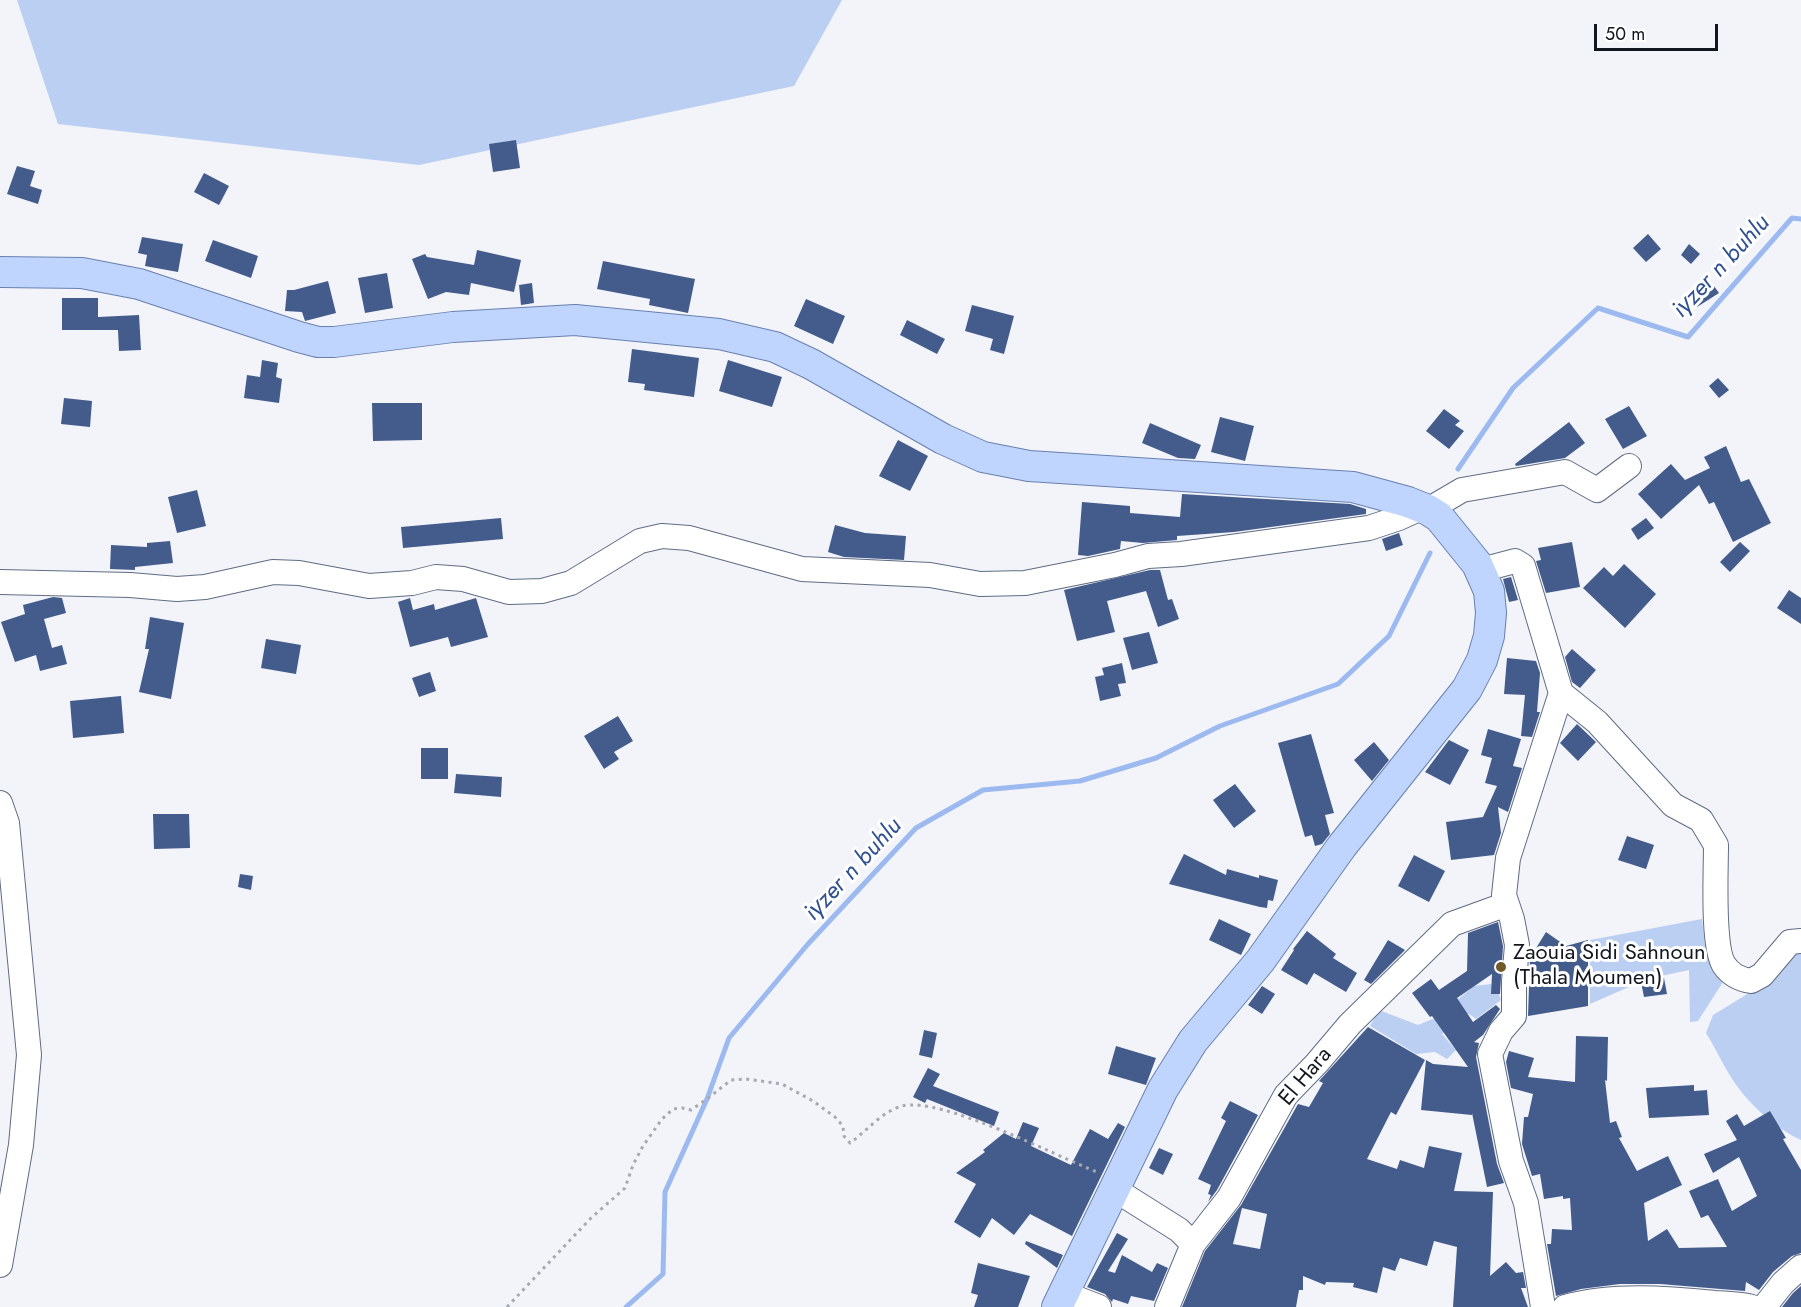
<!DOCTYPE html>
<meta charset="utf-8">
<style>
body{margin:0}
#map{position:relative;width:1801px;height:1307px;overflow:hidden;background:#f2f4fa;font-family:Jost,sans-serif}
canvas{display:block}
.scale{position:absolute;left:1594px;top:24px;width:124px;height:27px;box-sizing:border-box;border:3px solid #11161f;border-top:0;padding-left:8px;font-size:18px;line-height:21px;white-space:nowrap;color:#11161f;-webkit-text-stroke:4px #fff;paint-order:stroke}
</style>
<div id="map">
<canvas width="1801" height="1307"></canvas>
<div class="scale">50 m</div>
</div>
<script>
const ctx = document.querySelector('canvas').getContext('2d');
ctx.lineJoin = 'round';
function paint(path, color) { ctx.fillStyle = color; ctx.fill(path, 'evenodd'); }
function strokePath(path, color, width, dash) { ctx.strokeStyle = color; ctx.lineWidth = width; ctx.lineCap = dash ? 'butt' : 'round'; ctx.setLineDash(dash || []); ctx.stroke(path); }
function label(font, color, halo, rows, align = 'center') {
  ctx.font = font + ' Jost,sans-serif'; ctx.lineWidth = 6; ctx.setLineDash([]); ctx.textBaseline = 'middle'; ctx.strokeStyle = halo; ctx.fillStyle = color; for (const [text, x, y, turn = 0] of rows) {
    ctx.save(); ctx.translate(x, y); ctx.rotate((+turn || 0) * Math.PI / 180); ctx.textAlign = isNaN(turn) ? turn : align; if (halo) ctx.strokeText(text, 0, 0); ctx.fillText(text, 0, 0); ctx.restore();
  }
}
const green = new Path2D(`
 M17 0H842L794 86 419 165 58 124Z
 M1702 919 1706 954 1723 982 1698 1021 1690 1022 1689 970 1647 979 1590 1004V940Z
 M1797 950 1801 952V1140C1777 1129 1753 1108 1737 1086 1725 1070 1717 1050 1706 1033L1713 1015 1767 982Z
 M1491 984 1497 989 1501 1000 1476 1019 1469 1014 1442 1034 1456 1050 1447 1059 1435 1052 1416 1054 1370 1026 1379 1010 1418 1025 1435 1018 1474 986Z`);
const stream = new Path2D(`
 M1458 469 1513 388 1598 308 1688 337 1792 218 1801 219
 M626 1307 663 1274 665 1192 707 1099 729 1038 808 944 916 828 983 790 1080 781 1156 758 1220 726 1338 684 1389 636 1430 553`);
const building = new Path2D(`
 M516 140 520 168 493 172 489 144Z
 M17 166 35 171 30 186 42 190 38 204 7 194Z
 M204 173 229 186 219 205 194 192Z
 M1648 234 1661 249 1646 262 1633 248Z
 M142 237 183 244 178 272 145 266 147 255 138 253Z
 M213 240 258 256 251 278 205 261Z
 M1689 244 1700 254 1691 264 1681 255Z
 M477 250 521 260 514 292 471 283 469 295 446 292 428 299 412 259 425 254 427 257 474 265Z
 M603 261 695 279 688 313 649 305 650 299 597 289Z
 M387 273 393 308 365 313 358 278Z
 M328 281 336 313 305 321 302 312 285 311 287 290H294Z
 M1711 282 1719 293 1697 307 1689 296Z
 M532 283 534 303 521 305 519 285Z
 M62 298H98V317L139 315 141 350 119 351 118 330H62Z
 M806 299 845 316 833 344 794 326Z
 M972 305 1014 316 1004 354 990 350 993 339 965 331Z
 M907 320 945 339 937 354 900 335Z
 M632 349 699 358 694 397 644 390 645 384 628 382Z
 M262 360 278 363 276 377 282 379 279 403 244 398 247 375 260 377Z
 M728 360 782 377 772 407 719 391Z
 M1718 378 1729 390 1719 398 1709 386Z
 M64 398 92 401 90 427 61 424Z
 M372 403H422V440L373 441Z
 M1629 406 1647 436 1623 449 1605 419Z
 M1444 409 1460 421 1455 425 1464 431 1449 449 1426 431Z
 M1220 417 1254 426 1245 461 1211 452Z
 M1569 422 1585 443 1565 458 1516 466 1515 464Z
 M1150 423 1201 445 1195 459 1178 458 1142 443Z
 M898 440 928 456 910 491 879 476Z
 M1726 446 1741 482 1749 479 1771 523 1733 542 1714 502 1709 504 1699 485 1661 519 1638 494 1671 464 1685 480 1710 468 1704 457Z
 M197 490 206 526 177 533 168 497Z
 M1182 494 1350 504 1366 509V514L1234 532 1177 536V540L1143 543 1121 541 1120 549 1088 556 1078 555 1082 502 1130 506V513L1180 517Z
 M501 518 503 539 403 548 401 527Z
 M1646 518 1654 528 1638 540 1631 529Z
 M835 525 865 533 906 536 904 560 844 557 828 552Z
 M1399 533 1403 545 1386 551 1382 539Z
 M170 541 173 563 135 567V570L110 569 111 545 147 547V543Z
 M1572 542 1580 587 1546 593 1536 561 1541 560 1538 548Z
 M1740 542 1750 551 1730 572 1720 562Z
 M1624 564 1656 594 1625 628 1583 588 1604 567 1613 576Z
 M1150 570H1160L1168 600 1172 599 1179 619 1158 627 1146 591 1107 601 1115 632 1077 641 1064 590Z
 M1511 577 1518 600 1509 602 1503 579Z
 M1789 590 1801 598V624L1777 608Z
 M53 597 62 598 66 613 44 619 52 648 62 645 67 664 40 671 36 655 15 662 1 622 25 614 23 605Z
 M410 598 413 610 434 604 435 610 476 598 488 637 451 647 448 637 410 647 398 602Z
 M150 617 184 623 171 699 139 692 149 649H145Z
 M1149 632 1158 663 1132 670 1123 638Z
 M266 639 301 645 296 674 261 668Z
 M1572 649 1596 670 1580 688 1572 682 1565 657Z
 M1507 658 1536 661 1540 673 1537 712H1540L1532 737 1521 736 1525 695 1504 694Z
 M1122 663 1126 683 1118 684 1121 696 1100 701 1095 677 1104 675 1102 668Z
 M430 672 436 691 419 697 412 678Z
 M121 696 124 733 73 738 70 701Z
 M618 716 633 741 614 752 619 759 604 769 584 736Z
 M1577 724 1596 742 1578 761 1560 743Z
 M1488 729 1521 739 1513 766 1522 768 1508 812 1498 807 1501 833 1494 855 1451 860 1446 822 1483 817 1497 786 1485 783 1492 758 1481 755Z
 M1311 734 1334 813 1325 815 1330 834 1322 844 1315 846 1312 835 1305 837 1278 743Z
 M1449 740 1469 750 1450 785 1425 772Z
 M1374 742 1389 760 1372 781 1354 760Z
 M421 748H448V779H421Z
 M456 774 502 777 501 797 454 793Z
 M1235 784 1256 811 1234 828 1213 800Z
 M153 814H189L190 848 154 849Z
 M1627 836 1654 845 1646 869 1618 860Z
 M1184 854 1226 875 1227 869 1259 878V875L1278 880 1273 901 1268 900 1267 908 1260 907 1169 884Z
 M1414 855 1445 871 1429 902 1398 886Z
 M240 874 253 876 251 890 238 887Z
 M1219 919 1251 934 1241 955 1209 940Z
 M1498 922 1503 946 1500 994H1491L1492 974 1457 998 1473 1022 1496 1005 1500 1009 1483 1035 1474 1042 1479 1043 1476 1057 1497 1164 1504 1183 1487 1187 1472 1113V1115L1421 1110 1426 1060 1433 1064 1468 1067 1432 1016 1430 1017 1412 993 1431 979 1439 990 1467 971 1468 933Z
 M1307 931 1336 954 1333 958 1357 973 1346 992 1314 973 1307 985 1281 970 1294 950 1293 949Z
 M1546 932 1566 946 1588 940V1006L1528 1016 1530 958Z
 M1388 940 1405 950 1371 984 1364 980Z
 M1664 978 1667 994 1644 997 1641 982Z
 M1262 986 1275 994 1262 1014 1248 1005Z
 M1368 1027 1425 1060 1396 1115 1391 1112 1367 1159 1397 1169 1400 1160 1424 1168 1429 1146 1462 1153 1454 1191 1493 1192 1490 1276 1506 1262 1516 1273 1523 1272 1526 1288H1521L1528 1307H1453L1457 1247 1434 1241 1427 1266 1400 1258 1395 1271 1383 1267 1377 1293 1353 1287 1354 1283 1326 1282 1325 1285 1303 1276V1290H1299L1296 1307H1182L1205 1251 1241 1205 1298 1104 1309 1107 1323 1083 1319 1081ZM1242 1208 1267 1214 1260 1249 1233 1244Z
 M924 1030 937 1033 932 1058 919 1055Z
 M1576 1036 1608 1037 1607 1081 1605 1080 1610 1123 1616 1121 1622 1137 1619 1138 1637 1171 1668 1156 1682 1185 1644 1203 1648 1241 1667 1229 1679 1248 1727 1247 1708 1215 1701 1218 1689 1191 1718 1179 1732 1211 1757 1196 1739 1157 1713 1173 1704 1154 1737 1140 1726 1121 1737 1114 1744 1126 1770 1111 1786 1138 1783 1139 1801 1170V1253L1792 1256 1773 1272 1759 1290 1746 1282 1745 1291 1660 1284H1620L1581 1289 1556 1296 1547 1244H1551L1552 1229 1572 1230 1570 1198 1563 1199V1196L1544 1199 1540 1174 1532 1176 1522 1144 1524 1117H1528L1533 1094 1511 1088 1506 1062 1509 1051 1534 1058 1528 1077 1575 1082Z
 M1116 1046 1156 1058 1146 1085 1108 1074Z
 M928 1068 940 1074 933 1086 999 1112 994 1126 927 1099 925 1103 913 1097Z
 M1694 1085V1091L1707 1090 1709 1115 1649 1118 1646 1088Z
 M1230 1101 1258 1115 1217 1190 1208 1202 1211 1195 1208 1194 1211 1185 1198 1179 1226 1121 1221 1118Z
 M1023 1122 1039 1128 1031 1146 1071 1165 1090 1129 1108 1139 1118 1123 1125 1127 1072 1236 1030 1214 1014 1235 992 1218 980 1238 954 1222 976 1184 956 1173 985 1152 983 1150 1004 1133 1016 1139Z
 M1159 1148 1173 1154 1163 1175 1149 1168Z
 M1117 1233 1128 1239 1108 1271 1115 1273 1122 1255 1152 1272 1157 1263 1168 1268 1154 1301 1131 1296 1128 1304 1113 1299 1112 1302 1105 1294 1087 1287Z
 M1026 1241 1063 1255 1057 1268 1025 1244Z
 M978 1263 1030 1276 1018 1307H974L978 1295 971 1293Z
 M1801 1286V1307H1782L1793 1293Z`);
const path = new Path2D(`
 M507 1307 590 1219 625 1188 633 1165 643 1146 662 1119 673 1109 682 1108 691 1110 707 1099 731 1080 746 1079 782 1084 813 1101 835 1117 843 1126 844 1136 850 1143C867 1131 881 1112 902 1106 941 1096 1056 1156 1097 1172`);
const minor = new Path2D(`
 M1428 510 1462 490 1565 472 1597 490 1629 466
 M1481 570 1515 561 1523 566 1561 693 1597 722 1673 805 1701 820 1716 845C1716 871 1712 946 1724 965 1731 975 1739 979 1751 981L1762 975 1790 942 1801 941
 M0 582 130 585 177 589 205 587 273 572 299 573 369 586 412 583 436 577 463 579 509 592 542 591 571 583 640 541 662 536 689 538 802 569 930 575 980 584 1025 583 1115 565 1148 556 1181 554 1369 528 1399 518 1421 508
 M0 803 7 823 29 1055 21 1145 0 1265
 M1114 1189 1179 1230 1193 1244
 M1063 1293 1099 1307
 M1167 1307 1193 1244 1229 1198 1286 1095 1317 1063 1350 1024 1452 924 1507 904
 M1543 1307 1526 1203 1511 1161 1490 1054 1501 1031 1514 1016V982L1517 945 1512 919 1504 895 1508 858 1561 693
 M1565 1307C1612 1294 1667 1298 1715 1303 1728 1304 1740 1304 1752 1307
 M1764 1307 1783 1283 1801 1267`);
const major = new Path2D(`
 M0 272 82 273 139 284 299 337 318 342H334L453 327 575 320 719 334 775 347 811 364 943 439 983 457 1029 466 1353 487 1408 502 1428 510 1439 517 1477 564 1489 591 1491 613 1489 636 1482 660 1467 689 1342 846 1260 961 1193 1041 1163 1089 1057 1307`);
const markers = [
 [1501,967,6,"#715929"]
];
const poiNames = [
 ["Zaouia Sidi Sahnoun",1513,954],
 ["(Thala Moumen)",1513,979]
];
const streetNames = [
 ["El Hara",1306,1077,-50]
];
const waterNames = [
 ["iγzer n buhlu",1722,267,-47],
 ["iγzer n buhlu",854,870,-47]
];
paint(green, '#bbcff3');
strokePath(stream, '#9dbaf0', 5);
paint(building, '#435c8c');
strokePath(minor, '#606c83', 26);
strokePath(major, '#6780af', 32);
strokePath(path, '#a6a9b0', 3, [3, 4.5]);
strokePath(minor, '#fff', 24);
strokePath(major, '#c0d5fd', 30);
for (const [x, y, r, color] of markers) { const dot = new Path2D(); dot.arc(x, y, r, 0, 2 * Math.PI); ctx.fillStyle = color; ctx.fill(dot); strokePath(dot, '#fff', 2); }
label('22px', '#11161f', '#fff', poiNames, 'left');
label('22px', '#11161f', '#fff', streetNames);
label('italic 24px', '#2f5091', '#fff', waterNames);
</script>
